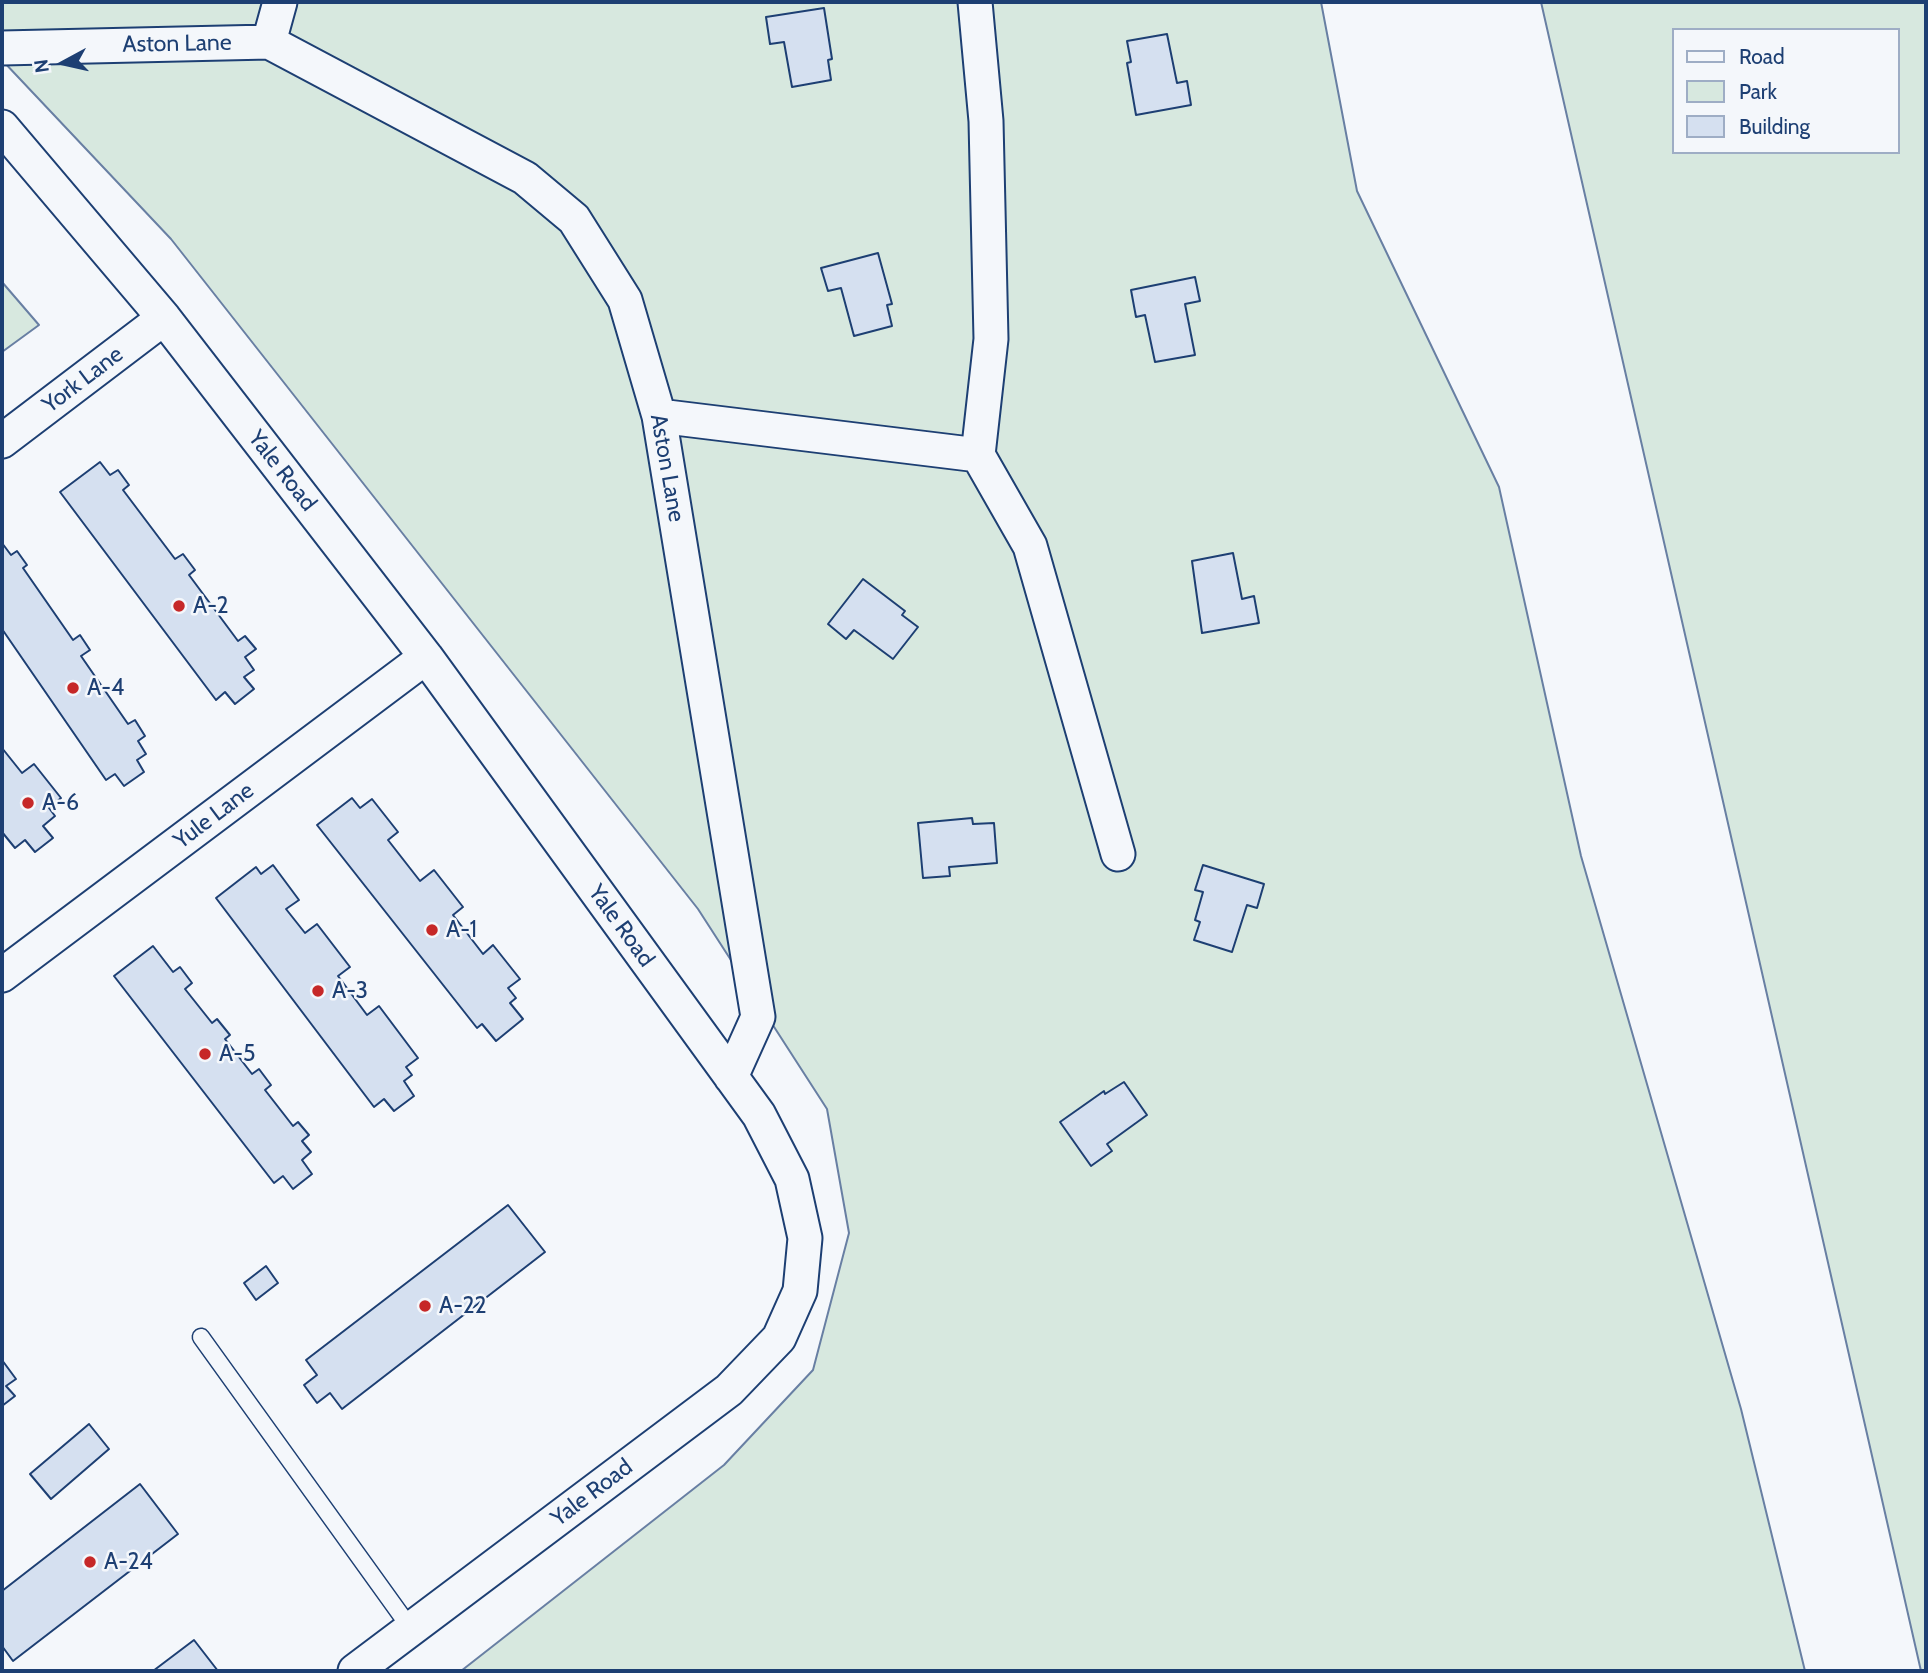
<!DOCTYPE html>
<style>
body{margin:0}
#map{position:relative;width:1928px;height:1673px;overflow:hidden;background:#f4f7fb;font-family:Cabin,sans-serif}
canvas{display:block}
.frame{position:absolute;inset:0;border:4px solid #1d3f73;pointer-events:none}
.legend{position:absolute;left:1672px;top:28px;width:228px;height:126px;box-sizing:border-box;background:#f4f7fb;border:2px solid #9eadc5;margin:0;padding:9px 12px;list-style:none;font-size:21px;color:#1d3f73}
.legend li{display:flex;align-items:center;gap:14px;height:35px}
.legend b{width:35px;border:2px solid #9eadc5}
.north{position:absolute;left:28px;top:28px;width:70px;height:70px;-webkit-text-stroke:5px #f4f7fb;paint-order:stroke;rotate:262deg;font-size:19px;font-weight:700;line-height:28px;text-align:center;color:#1d3f73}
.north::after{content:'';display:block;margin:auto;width:24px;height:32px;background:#1d3f73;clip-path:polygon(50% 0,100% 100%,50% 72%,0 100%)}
</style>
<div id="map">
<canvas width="1928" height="1673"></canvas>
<div class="frame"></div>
<ul class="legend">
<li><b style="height:9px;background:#f4f7fb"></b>Road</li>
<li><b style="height:19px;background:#d7e8df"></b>Park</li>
<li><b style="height:19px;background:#d5e0f0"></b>Building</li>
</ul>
<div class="north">N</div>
</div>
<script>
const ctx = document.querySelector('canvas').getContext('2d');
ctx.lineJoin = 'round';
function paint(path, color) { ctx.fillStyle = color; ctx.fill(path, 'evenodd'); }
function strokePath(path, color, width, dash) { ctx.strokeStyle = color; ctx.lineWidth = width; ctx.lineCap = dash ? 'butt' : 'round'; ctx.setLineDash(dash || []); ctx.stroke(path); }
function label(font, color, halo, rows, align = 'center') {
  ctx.font = font + ' Cabin,sans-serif'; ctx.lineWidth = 5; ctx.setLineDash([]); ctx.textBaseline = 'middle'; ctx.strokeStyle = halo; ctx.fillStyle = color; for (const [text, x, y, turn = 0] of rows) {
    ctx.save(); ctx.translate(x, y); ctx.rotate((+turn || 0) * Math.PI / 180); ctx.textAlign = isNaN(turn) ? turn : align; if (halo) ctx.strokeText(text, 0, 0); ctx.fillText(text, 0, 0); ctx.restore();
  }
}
const green = new Path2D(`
 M2 2H1321L1357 191 1499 487 1581 856 1741 1409 1805 1671H461L724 1465 813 1370 849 1233 827 1109 698 909 171 239 2 60Z
 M1541 2H1926V1671H1921ZM1674 30H1898V152H1674Z
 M2 282 39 325 2 352Z`);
const building = new Path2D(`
 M824 8 832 59 828 60 831 80 792 87 784 42 770 44 766 17Z
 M1167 34 1177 83 1187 81 1191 105 1136 115 1127 63 1131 62 1127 41Z
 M878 253 892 304 887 305 892 326 854 336 841 288 828 291 821 268Z
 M1195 277 1200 301 1185 304 1195 355 1155 362 1145 315 1136 317 1131 290Z
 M100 462 110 475 118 470 129 485 123 490 175 559 183 554 195 570 189 575 238 641 245 636 256 649 245 657 254 670 244 677 254 689 235 704 225 692 216 700 60 492Z
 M2 543 11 555 17 551 27 565 23 568 73 640 80 635 90 650 81 656 128 724 135 720 145 736 138 741 146 754 137 760 144 772 124 786 115 774 106 780 2 629Z
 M1233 553 1242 599 1254 596 1259 623 1202 633 1192 561Z
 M863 579 905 611 902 615 918 627 893 659 854 630 846 639 828 624Z
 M2 748 22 773 34 764 61 798 49 808 55 816 43 826 53 838 35 852 25 840 15 848 2 832Z
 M352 798 360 808 372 799 398 832 388 840 420 881 434 870 463 907 453 915 483 954 493 945 520 979 508 988 516 998 510 1003 523 1019 496 1041 482 1024 477 1028 317 825Z
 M972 818 973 824 994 823 997 863 949 867 950 876 923 878 918 823Z
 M273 865 299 900 286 909 305 933 317 924 350 967 338 976 367 1015 379 1006 418 1058 406 1067 412 1075 404 1081 414 1096 394 1111 384 1099 374 1107 216 898 256 867 261 874Z
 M1203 865 1264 884 1257 908 1247 905 1232 952 1194 940 1200 922 1195 920 1203 892 1195 890Z
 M153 946 173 972 180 967 192 983 185 989 212 1023 217 1019 230 1035 225 1039 252 1074 259 1069 271 1085 265 1090 293 1126 298 1122 309 1135 302 1141 311 1152 302 1160 312 1174 293 1189 283 1176 274 1183 114 976Z
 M1124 1082 1147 1115 1107 1144 1112 1151 1091 1166 1060 1122 1104 1091 1105 1094Z
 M508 1205 545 1252 342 1409 330 1393 317 1403 304 1385 317 1375 306 1360Z
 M266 1266 278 1283 256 1300 244 1283Z
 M2 1360 16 1379 6 1386 15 1396 2 1406Z
 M89 1424 109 1449 51 1499 30 1474Z
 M140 1484 178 1534 13 1661 2 1646V1591Z
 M194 1640 218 1671H153Z`);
const service = new Path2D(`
 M201 1337 411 1629`);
const minor = new Path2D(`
 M280 2 269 42 525 178 574 219 625 300 659 416 758 1017 731 1077
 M975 2 986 121 991 339 978 455 1030 546 1118 854
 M2 48 269 42
 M2 127 164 318 426 657 759 1115 792 1179 805 1238 800 1291 779 1338 729 1390 355 1671
 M659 416 978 455
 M2 441 164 318
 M2 975 426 657`);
const markers = [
 [179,606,7,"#c62828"],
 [73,688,7,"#c62828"],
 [28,803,7,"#c62828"],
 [432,930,7,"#c62828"],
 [318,991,7,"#c62828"],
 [205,1054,7,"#c62828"],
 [425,1306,7,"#c62828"],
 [90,1562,7,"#c62828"]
];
const streetNames = [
 ["Aston Lane",177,44,-1],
 ["York Lane",83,380,-37],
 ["Aston Lane",667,468,80],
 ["Yale Road",282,471,52],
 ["Yule Lane",214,816,-37],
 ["Yale Road",621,926,54],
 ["Yale Road",592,1493,-37]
];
const poiNames = [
 ["A-2",193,606],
 ["A-4",87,688],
 ["A-6",42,803],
 ["A-1",446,930],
 ["A-3",332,991],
 ["A-5",219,1054],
 ["A-22",439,1306],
 ["A-24",104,1562]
];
paint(green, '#d7e8df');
strokePath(green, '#687fa3', 2);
paint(building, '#d5e0f0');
strokePath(building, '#1d3f73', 2);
strokePath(service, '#1d3f73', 19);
strokePath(minor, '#1d3f73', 37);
strokePath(service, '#f4f7fb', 16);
strokePath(minor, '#f4f7fb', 33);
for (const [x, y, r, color] of markers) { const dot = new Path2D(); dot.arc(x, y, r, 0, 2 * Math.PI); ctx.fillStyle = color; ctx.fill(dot); strokePath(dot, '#f4f7fb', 2.5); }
label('23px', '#1d3f73', '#f4f7fb', streetNames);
label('23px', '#1d3f73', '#f4f7fb', poiNames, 'left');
</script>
